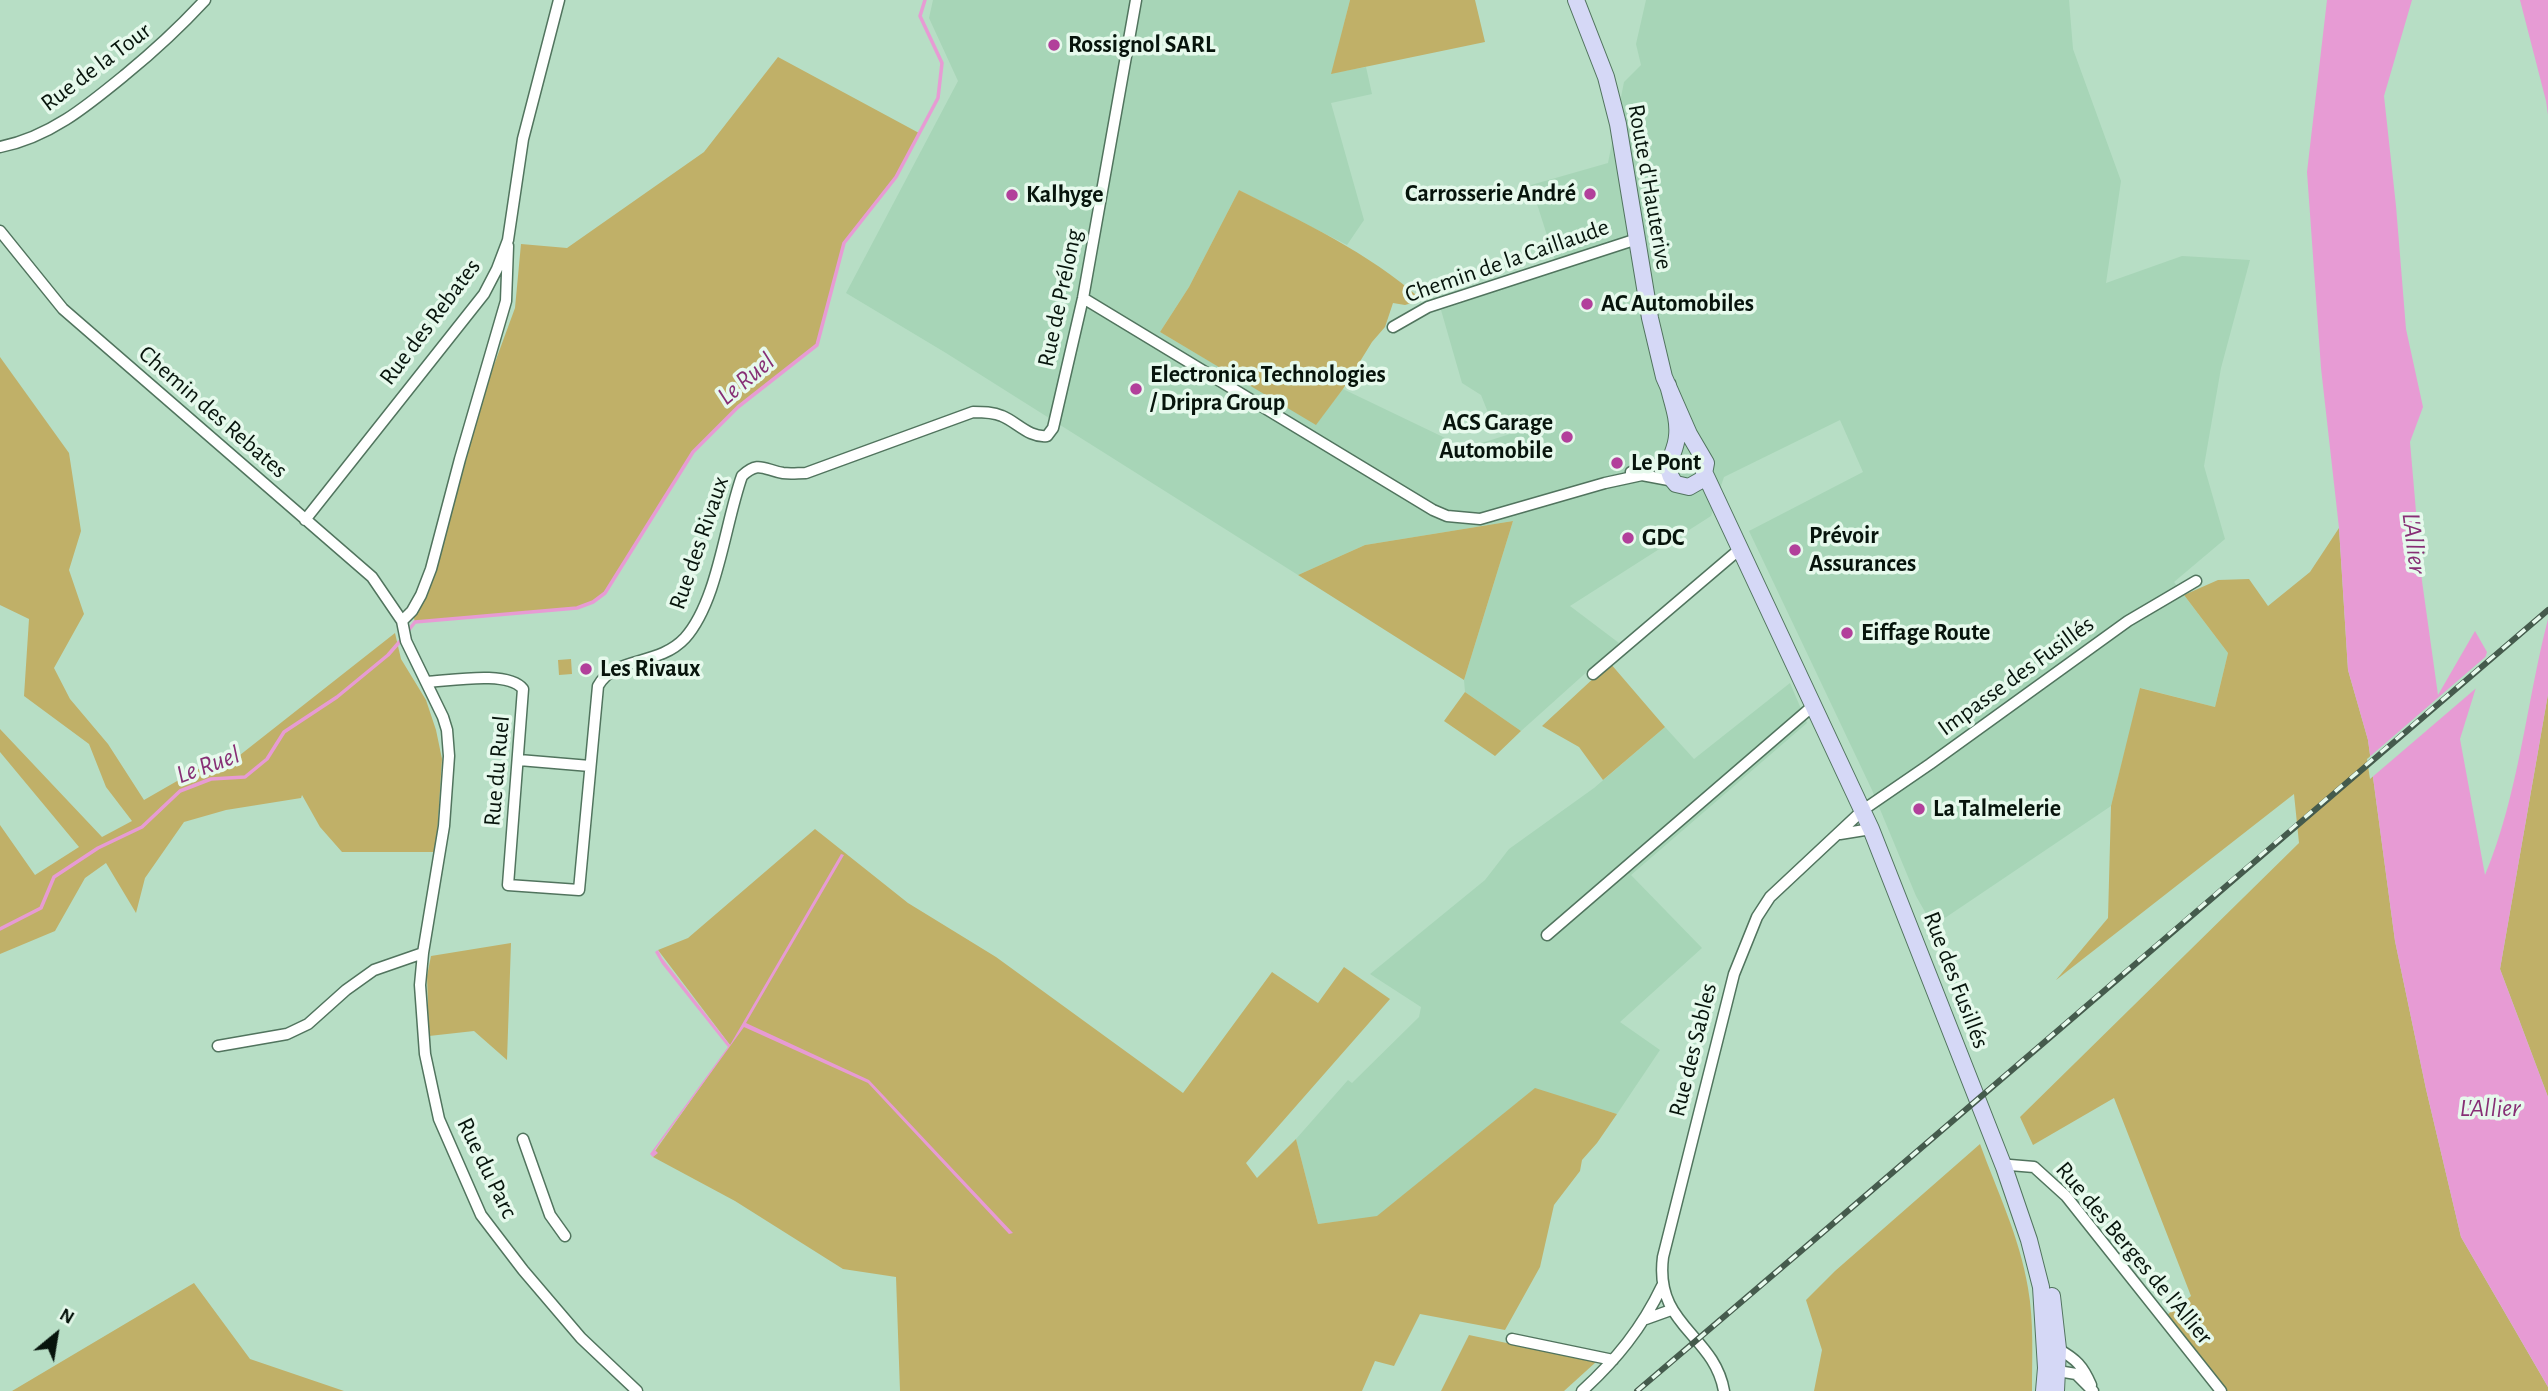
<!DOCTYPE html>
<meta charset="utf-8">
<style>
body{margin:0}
#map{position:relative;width:2548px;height:1391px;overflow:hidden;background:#b7dec5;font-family:"Alegreya Sans",sans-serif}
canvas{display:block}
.north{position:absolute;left:21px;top:1300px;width:70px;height:70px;-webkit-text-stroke:5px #e6f9ec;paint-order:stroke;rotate:30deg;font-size:19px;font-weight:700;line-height:28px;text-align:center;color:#07140c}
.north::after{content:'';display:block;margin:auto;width:24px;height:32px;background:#07140c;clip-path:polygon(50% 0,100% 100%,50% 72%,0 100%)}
</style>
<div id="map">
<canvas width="2548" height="1391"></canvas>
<div class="north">N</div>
</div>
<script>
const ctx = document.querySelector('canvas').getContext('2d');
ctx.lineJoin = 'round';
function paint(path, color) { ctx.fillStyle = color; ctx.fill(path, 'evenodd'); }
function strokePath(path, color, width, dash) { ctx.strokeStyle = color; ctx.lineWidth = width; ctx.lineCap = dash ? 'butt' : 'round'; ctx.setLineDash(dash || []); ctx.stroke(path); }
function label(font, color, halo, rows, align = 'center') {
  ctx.font = font + ' "Alegreya Sans",sans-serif'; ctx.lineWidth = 7; ctx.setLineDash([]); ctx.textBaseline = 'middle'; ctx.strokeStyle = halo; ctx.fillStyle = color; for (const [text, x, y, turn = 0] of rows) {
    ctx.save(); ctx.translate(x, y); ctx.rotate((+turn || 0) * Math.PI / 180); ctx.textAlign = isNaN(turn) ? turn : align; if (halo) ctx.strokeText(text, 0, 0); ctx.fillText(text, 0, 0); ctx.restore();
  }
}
const built = new Path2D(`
 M933 0H1350L1332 73 1366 67 1372 94 1331 103 1364 220 1347 245 1239 190 1189 287 1160 332 1316 424 1343 389 1466 448 1532 427 1489 415 1481 395 1462 383 1441 310 1558 270 1531 185 1608 163 1624 82 1641 65 1636 44 1646 0H2069L2073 49 2121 181 2106 283 2182 256 2250 260 2221 368 2204 466 2225 539 2174 582 2228 653 2215 707 2141 688 2111 806 1933 926 1916 896 1872 790 1749 531 1863 472 1840 420 1724 477 1711 516 1570 606 1619 643 1521 731 1465 692 1464 680 1513 521 1365 545 1298 575 946 353 846 293 958 81 929 18Z
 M1790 683 1807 723 1631 875 1702 948 1620 1022 1660 1050 1617 1114 1535 1089 1377 1217 1318 1224 1296 1139 1348 1080 1352 1083 1419 1017 1421 1007 1370 974 1485 880 1509 849 1594 788 1665 727 1694 759Z`);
const green = new Path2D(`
 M1350 0H1475L1485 42 1331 74Z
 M778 57 919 133 896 177 844 243 817 345 738 407 693 452 605 593 593 602 577 608 415 622 412 611 476 414 515 308 521 244 567 248 704 152Z
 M1239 190C1303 222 1368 252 1422 300L1405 305 1393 303 1385 327 1372 342 1343 389 1316 425 1160 332 1189 287Z
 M0 357 69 453 81 531 69 570 84 614 54 668 70 699 108 744 144 800 198 769 226 766 395 633 401 659 426 700 436 730 442 759 436 852H342L320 827 302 795 301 798 226 810 184 822 145 878 136 913 106 863 85 878 55 931 0 954V825L35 875 79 847 0 752V729L102 837 132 821 106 787 89 744 24 696 29 619 0 605Z
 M1513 521 1464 680 1298 575 1365 545Z
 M2339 528 2348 670 2368 740 2395 941 2426 1089 2461 1237 2548 1387V1391H2223L2167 1315 2191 1296 2114 1098 2033 1145 2020 1117 2299 843 2294 794 2056 980 2108 918 2111 806 2140 688 2215 707 2228 653 2184 595 2218 580 2249 579 2268 606 2310 572Z
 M571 659 572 674 559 675 558 660Z
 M1610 663 1665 727 1603 780 1579 747 1542 726Z
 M1465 692 1521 731 1495 756 1444 721Z
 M2548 694V1097L2500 969Z
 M815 829 908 903 996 957 1183 1093 1272 972 1318 1003 1344 967 1390 999 1246 1163 1257 1178 1296 1139 1318 1224 1377 1216 1535 1088 1617 1114 1597 1143 1582 1160 1580 1171 1554 1205 1540 1267 1505 1330 1420 1314 1394 1366 1375 1361 1362 1391H900L896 1277 843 1269 735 1201 653 1157 655 1151 730 1045 658 950 688 938Z
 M511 943 507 1060 474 1031 429 1036 427 976 431 956Z
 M1980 1144C1997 1191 2020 1238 2028 1288 2034 1322 2032 1356 2032 1391H1814L1822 1350 1806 1300 1835 1271Z
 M194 1283 250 1359 344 1391H12Z
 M1469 1335 1596 1362 1564 1391H1441Z`);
const water = new Path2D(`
 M2327 0H2412L2384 96 2396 206 2406 329 2423 407 2410 442 2422 581 2438 695 2475 631 2487 652 2460 739 2485 875C2519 794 2526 704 2548 619V694L2500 969 2548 1097V1387L2461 1237 2426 1089 2395 941 2368 740 2348 670 2339 528 2321 368 2307 172Z
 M2520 0H2548V115L2546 101Z
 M841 854 844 855 746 1023 869 1080 1013 1233 1009 1234 868 1083 744 1027 655 1150 658 1153 653 1157 650 1154 728 1047 662 964 655 952 658 950 662 958 730 1045Z`);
const pier = new Path2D(`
 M2491 652 2481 684 2370 779 2367 759Z`);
const stream = new Path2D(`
 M408 631 415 622 577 608 593 602 605 593 693 452 738 407 817 345 844 243 896 177 938 98 942 63 920 16 925 0
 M0 929 41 908 54 877 98 848 142 827 180 791 211 779 245 777 267 759 284 732 337 697 388 655 402 639`);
const street = new Path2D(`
 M0 147C50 137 87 106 126 74 154 51 180 27 205 0
 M0 231 63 309 372 577 402 621 406 641 443 717 447 730 449 756 444 826 423 953 420 985 425 1054 439 1119 481 1215 523 1270 581 1338 637 1391
 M1083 298 1433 510 1447 516 1480 519 1605 483 1642 475 1674 481
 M1393 327 1428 307 1637 239
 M1631 472 1669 461
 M305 520 484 294 497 269 508 240 523 139 559 0
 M402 621 412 611 421 595 431 569 460 459 506 301 508 246
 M1593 674 1741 548
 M426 682C449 681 508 670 523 689L508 885 579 890 598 686C614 656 658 667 685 638 718 601 725 523 742 476 759 460 764 470 783 473 791 474 798 473 806 473L973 412C983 412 993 412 1002 416 1017 422 1029 438 1047 436L1053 428 1083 298 1136 0
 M519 760 590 766
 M1840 834 1871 829
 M1547 935 1814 705
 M218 1046 287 1034 308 1024 346 990 374 970 423 953
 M523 1139 550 1215 565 1236
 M2004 1167 2010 1165 2034 1167 2066 1196 2221 1391
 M1646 1319 1671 1310
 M1512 1339 1613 1360
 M2055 1350 2058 1349C2076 1359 2083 1366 2091 1385
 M2056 1365 2058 1371 2076 1374 2093 1391
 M1582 1391C1616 1360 1642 1328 1662 1286
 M1724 1391C1714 1334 1654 1326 1663 1257L1734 974 1757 917 1770 897 1863 810 1930 764 2128 621 2196 581`);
const secondary = new Path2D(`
 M1576 0 1606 77 1618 124 1650 318 1664 377 1689 434 1706 463 1703 479 1689 487 1676 484C1660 467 1676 455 1677 436 1679 419 1672 402 1668 385
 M1705 474 1871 829 2004 1167 2029 1240 2041 1287 2046 1368 2044 1391
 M2052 1296 2058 1349 2056 1391`);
const rail = new Path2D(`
 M1637 1391C1942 1132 2243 868 2548 610`);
const markers = [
 [1054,45,7,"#b2409b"],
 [1590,194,7,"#b2409b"],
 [1012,195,7,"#b2409b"],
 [1587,304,7,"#b2409b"],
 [1136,389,7,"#b2409b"],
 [1567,437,7,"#b2409b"],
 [1617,463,7,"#b2409b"],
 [1628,538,7,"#b2409b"],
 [1795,550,7,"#b2409b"],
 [1847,633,7,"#b2409b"],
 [586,669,7,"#b2409b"],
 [1919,809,7,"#b2409b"]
];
const poiNames = [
 ["Rossignol SARL",1068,45],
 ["Carrosserie André",1576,194,"right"],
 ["Kalhyge",1026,195],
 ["AC Automobiles",1601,304],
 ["Electronica Technologies",1150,375],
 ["/ Dripra Group",1150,403],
 ["ACS Garage",1553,423,"right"],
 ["Automobile",1553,451,"right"],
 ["Le Pont",1631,463],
 ["Prévoir",1809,536],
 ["Assurances",1809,564],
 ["GDC",1642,538],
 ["Eiffage Route",1861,633],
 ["Les Rivaux",600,669],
 ["La Talmelerie",1933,809]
];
const streetNames = [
 ["Rue de la Tour",96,67,-37],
 ["Route d'Hauterive",1650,187,80],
 ["Chemin de la Caillaude",1507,261,-19],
 ["Rue de Prélong",1060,298,-78],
 ["Rue des Rebates",430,322,-53],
 ["Chemin des Rebates",213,412,41],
 ["Rue des Rivaux",699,543,-71],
 ["Impasse des Fusillés",2016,676,-36],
 ["Rue du Ruel",497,771,-85],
 ["Rue des Fusillés",1956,980,69],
 ["Rue des Sables",1693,1050,-76],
 ["Rue du Parc",487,1168,64],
 ["Rue des Berges de l'Allier",2134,1253,50]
];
const waterNames = [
 ["Le Ruel",746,379,-40],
 ["L'Allier",2414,543,83],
 ["Le Ruel",208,765,-20],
 ["L'Allier",2490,1108]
];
paint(built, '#a7d5b7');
paint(green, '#c0b068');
paint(water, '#e79bd4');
paint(pier, '#b7dec5');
strokePath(stream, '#e79bd4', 3.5);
strokePath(street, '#51745e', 13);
strokePath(secondary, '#51745e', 18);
strokePath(street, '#fff', 10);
strokePath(secondary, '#d5d8f6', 16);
strokePath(rail, '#455b4d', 6);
strokePath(rail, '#e6f9ec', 3.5, [10]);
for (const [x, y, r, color] of markers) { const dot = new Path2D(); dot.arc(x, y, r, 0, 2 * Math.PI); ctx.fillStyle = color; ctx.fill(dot); strokePath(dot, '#e6f9ec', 2.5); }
label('bold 24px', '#07140c', '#e6f9ec', poiNames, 'left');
label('24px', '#07140c', '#e6f9ec', streetNames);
label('italic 26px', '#872f75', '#e6f9ec', waterNames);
</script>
